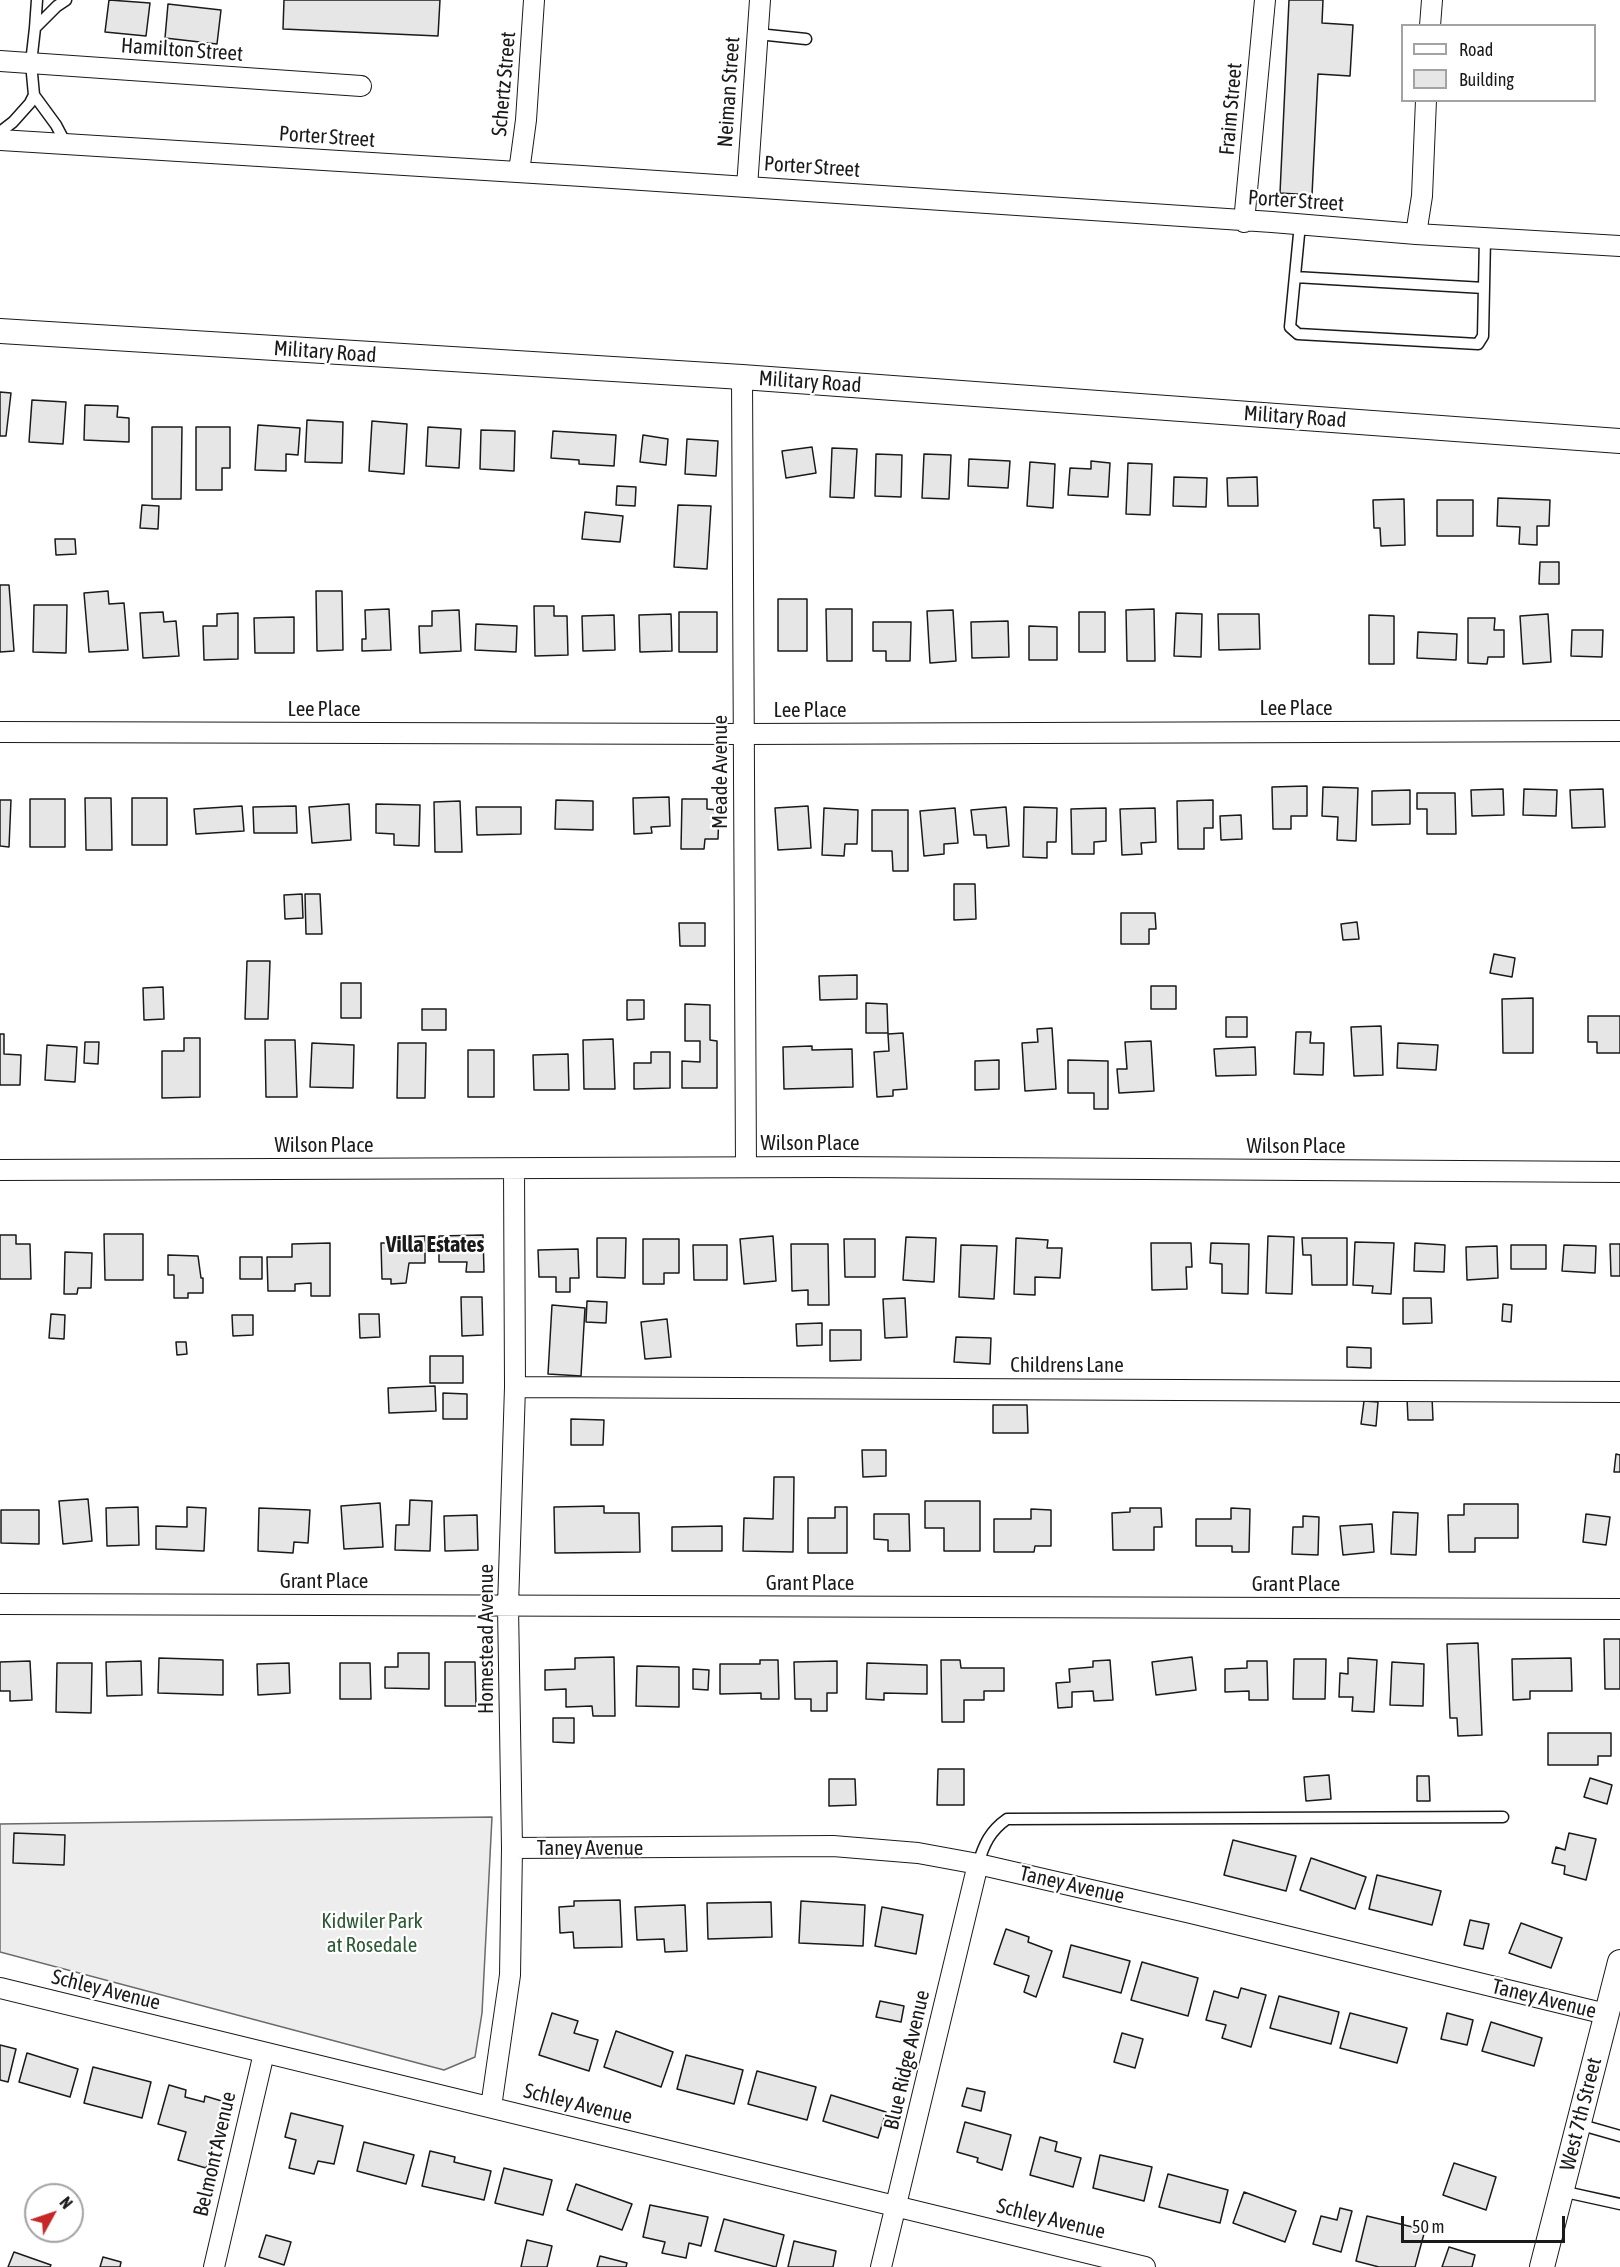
<!DOCTYPE html>
<style>
body{margin:0}
#map{position:relative;width:1620px;height:2267px;overflow:hidden;background:#fff;font-family:"Asap Condensed",sans-serif}
canvas{display:block}
.legend{position:absolute;left:1401px;top:24px;width:195px;height:78px;box-sizing:border-box;background:#fff;border:2px solid #a3a3a3;margin:0;padding:8px 10px;list-style:none;font-size:18px;color:#1a1a1a}
.legend li{display:flex;align-items:center;gap:12px;height:30px}
.legend b{width:30px;border:2px solid #a3a3a3}
.north{position:absolute;left:24px;top:2183px;width:60px;height:60px;box-sizing:border-box;background:#fff;border:2px solid #a3a3a3;border-radius:50%;rotate:50deg;font-size:16px;font-weight:700;line-height:24px;text-align:center;color:#1a1a1a}
.north::after{content:'';display:block;margin:auto;width:21px;height:27px;background:#c62828;clip-path:polygon(50% 0,100% 100%,50% 72%,0 100%)}
.scale{position:absolute;left:1401px;top:2216px;width:164px;height:27px;box-sizing:border-box;border:3px solid #1a1a1a;border-top:0;padding-left:8px;font-size:18px;line-height:21px;white-space:nowrap;color:#1a1a1a;-webkit-text-stroke:4px #fff;paint-order:stroke}
</style>
<div id="map">
<canvas width="1620" height="2267"></canvas>
<ul class="legend">
<li><b style="height:8px;background:#fff"></b>Road</li>
<li><b style="height:16px;background:#e6e6e6"></b>Building</li>
</ul>
<div class="north">N</div>
<div class="scale">50 m</div>
</div>
<script>
const ctx = document.querySelector('canvas').getContext('2d');
ctx.lineJoin = 'round';
function paint(path, color) { ctx.fillStyle = color; ctx.fill(path, 'evenodd'); }
function strokePath(path, color, width, dash) { ctx.strokeStyle = color; ctx.lineWidth = width; ctx.lineCap = dash ? 'butt' : 'round'; ctx.setLineDash(dash || []); ctx.stroke(path); }
function label(font, color, halo, rows, align = 'center') {
  ctx.font = font + ' "Asap Condensed",sans-serif'; ctx.lineWidth = 4.5; ctx.setLineDash([]); ctx.textBaseline = 'middle'; ctx.strokeStyle = halo; ctx.fillStyle = color; for (const [text, x, y, turn = 0] of rows) {
    ctx.save(); ctx.translate(x, y); ctx.rotate((+turn || 0) * Math.PI / 180); ctx.textAlign = isNaN(turn) ? turn : align; if (halo) ctx.strokeText(text, 0, 0); ctx.fillText(text, 0, 0); ctx.restore();
  }
}
const built = new Path2D(`
 M492 1817 482 2013 475 2057 444 2070 0 1952V1824Z`);
const building = new Path2D(`
 M109 0 150 3 146 36 105 32Z
 M284 0H440L438 36 283 29Z
 M1289 0H1323L1322 23 1353 25 1350 76 1318 74 1312 195 1280 193Z
 M168 4 221 10 217 44 165 38Z
 M0 392 11 393 6 436H0Z
 M32 400 66 402 63 444 29 442Z
 M85 405 118 406 117 417 129 418V442L84 440Z
 M307 420 343 422 342 463 305 462Z
 M372 421 407 424 404 474 369 471Z
 M258 425 300 428 298 455 286 454V471L255 470Z
 M152 427H182L181 499H152Z
 M196 427H230V468H222V490H196Z
 M428 427 461 429 459 468 426 466Z
 M481 430 515 431 514 471 480 469Z
 M553 431 616 435 614 466 579 464V460L551 458Z
 M643 435 668 439 666 465 640 462Z
 M687 439 718 441 716 476 685 474Z
 M812 447 816 473 786 478 782 451Z
 M832 448 857 449 854 498 830 497Z
 M876 454 902 455 901 497 875 496Z
 M924 454 951 455 949 499 922 498Z
 M969 459 1010 461 1008 488 968 486Z
 M1091 461 1110 463 1108 497 1068 495 1070 468 1091 469Z
 M1030 462 1055 464 1053 508 1027 506Z
 M1128 463 1152 464 1150 515 1126 514Z
 M1174 477 1207 478 1206 507 1173 506Z
 M1257 477 1258 506H1228L1227 478Z
 M617 486 636 487 635 506 616 505Z
 M1498 498 1550 500 1549 526H1537V545L1519 544 1520 527 1497 526Z
 M1404 499 1405 545 1381 546 1380 528H1374L1373 500Z
 M1437 500H1473V536H1437Z
 M142 505 159 506 158 529 140 528Z
 M678 505 711 506 707 569 674 567Z
 M585 512 623 516 620 542 582 539Z
 M55 539H75L76 554 56 555Z
 M1540 562H1559V584H1539Z
 M0 585H9L14 651 0 652Z
 M108 591 109 604 124 603 128 650 89 652 84 593Z
 M316 591H342L343 650 317 651Z
 M778 599H807V651H778Z
 M34 605H67L66 653 33 652Z
 M534 606H554V616H567L568 655 535 656Z
 M389 609 391 650 362 651V639H366L365 610Z
 M826 609H852V661H827Z
 M1154 609 1155 661H1127L1126 610Z
 M459 610 461 651 420 653 419 626H432V611Z
 M953 610 956 661 930 663 927 611Z
 M163 612 164 622 176 621 179 656 143 658 140 613Z
 M679 612H717V652H679Z
 M1079 612H1105V652H1079Z
 M238 613V659L204 660 203 626H217V614Z
 M1176 613 1202 614 1201 657 1174 656Z
 M671 614 672 651 640 652 639 615Z
 M1218 614H1259L1260 649 1219 650Z
 M1548 614 1551 662 1523 664 1520 616Z
 M614 615 615 650 583 651 582 616Z
 M1369 615 1394 616V664H1369Z
 M294 617V653H255L254 618Z
 M1468 618H1495L1494 630H1504V657H1488L1487 664 1468 663Z
 M1008 621 1009 657 972 658 971 622Z
 M873 622H911L910 661H886V651H873Z
 M476 624 517 626 516 652 475 650Z
 M1029 626 1057 627V660H1029Z
 M1572 630H1603L1602 657 1571 656Z
 M1418 632 1457 634 1456 660 1417 658Z
 M1307 786V816H1291V829H1273L1272 787Z
 M1323 787 1358 788 1356 841 1337 840 1338 817 1322 816Z
 M1503 789 1504 815 1472 816 1471 790Z
 M1524 789 1557 790 1556 816 1523 815Z
 M1603 789 1605 827 1572 828 1570 790Z
 M1410 790V824L1372 825V791Z
 M1417 793H1455L1456 834H1427V809H1417Z
 M669 797 670 826 651 827 652 833 634 834 633 798Z
 M85 798H111L112 850H86Z
 M132 798H167V845H132Z
 M30 799H65V847H30Z
 M682 799H707V809L719 810 718 839H705L704 849H681Z
 M0 800H11L9 847 0 846Z
 M556 800 593 801V830L555 829Z
 M1213 800V828H1204V849H1178L1177 801Z
 M460 801 462 852H435L434 802Z
 M349 804 351 840 312 843 309 807Z
 M376 804 420 805 419 846 394 845V834L376 833Z
 M242 806 244 831 196 834 194 809Z
 M296 806 297 833H254L253 807Z
 M808 806 811 848 778 850 775 808Z
 M476 807H521V834L477 835Z
 M1006 807 1009 846 987 848 986 835H974L971 810Z
 M1024 807 1057 808 1056 842H1047V858L1023 857Z
 M824 808 858 810 857 844H845L844 856 822 855Z
 M955 808 958 843 944 844V854L924 856 920 811Z
 M1106 808V841L1094 842V854H1072L1071 809Z
 M1155 808 1156 842 1141 843 1142 854 1122 855 1120 809Z
 M872 810H908V871H893L892 851H872Z
 M1241 815 1242 839 1221 840 1220 816Z
 M954 884H975L976 919 954 920Z
 M302 894 303 918 285 919 284 895Z
 M305 894H320L322 934H306Z
 M1121 913H1155L1156 929H1149V944H1121Z
 M1357 922 1359 939 1343 940 1341 924Z
 M679 923H705V946H680Z
 M1494 954 1515 958 1512 977 1490 973Z
 M247 961H270L268 1019H245Z
 M857 975V999L820 1000 819 976Z
 M341 983H361V1018H341Z
 M1151 986H1176V1009H1151Z
 M163 987 164 1019 144 1020 143 988Z
 M1533 998V1053H1503L1502 999Z
 M627 1000H644V1019L627 1020Z
 M866 1003 887 1004 888 1033H866Z
 M685 1004 710 1005V1040L717 1041V1088H682V1061L700 1062V1041H685Z
 M422 1009H446V1030H422Z
 M1588 1016H1620V1053H1597V1042H1588Z
 M1226 1017H1247V1037H1226Z
 M1381 1026 1383 1075 1354 1076 1351 1027Z
 M1052 1028 1056 1089 1025 1091 1022 1043 1038 1042 1037 1029Z
 M1296 1032H1311L1310 1043H1324L1323 1075 1294 1074Z
 M903 1033 907 1089 893 1090V1096L877 1097 874 1052 889 1051 888 1034Z
 M0 1034H4V1054L21 1055 20 1085H0Z
 M184 1038H200V1097L162 1098V1051H184Z
 M613 1039 615 1089H584L583 1040Z
 M265 1040H295L297 1097H266Z
 M1151 1041 1154 1091 1119 1093 1117 1069H1127L1125 1042Z
 M85 1042H99L98 1064 84 1063Z
 M312 1043 354 1045 353 1088 310 1087Z
 M398 1043H426L425 1098H397Z
 M1398 1043 1438 1045 1436 1070 1397 1068Z
 M47 1045 77 1047 75 1082 45 1080Z
 M812 1046V1050L852 1049 853 1087 784 1089 783 1047Z
 M1255 1047 1256 1075 1216 1076 1214 1049Z
 M468 1050H494V1097H468Z
 M651 1052H670V1088L634 1089V1063H651Z
 M568 1054 569 1090H534L533 1055Z
 M999 1060V1089L975 1090V1061Z
 M1068 1060 1108 1061V1109H1094V1093H1068Z
 M104 1234H143V1280H105Z
 M0 1235H16V1244H30L31 1279H0Z
 M483 1235 484 1272H466L467 1262H439V1236Z
 M425 1236V1263H409L406 1283 391 1284V1279H382L381 1243H405V1237Z
 M773 1236 776 1281 744 1284 740 1239Z
 M1268 1236 1294 1237 1292 1294 1266 1293Z
 M906 1237 936 1238 934 1282 903 1280Z
 M597 1238H626L625 1278 597 1277Z
 M1016 1238 1048 1240 1047 1248H1062L1060 1278 1035 1277V1295L1014 1294Z
 M1302 1238H1347V1285H1312L1311 1255H1303Z
 M643 1239H679V1273H664V1284H643Z
 M844 1239H875V1277H845Z
 M1355 1242 1394 1243 1391 1294 1372 1293 1373 1286 1353 1285Z
 M330 1243V1296H311V1283L295 1284V1291H268L267 1257H292V1244Z
 M1151 1243H1191L1192 1267H1186L1187 1289 1152 1290Z
 M1211 1243 1249 1244 1248 1294 1222 1293V1264L1210 1263Z
 M1415 1243 1445 1245 1444 1272 1414 1271Z
 M791 1244H828L829 1305H808V1290L792 1291Z
 M1610 1244H1620V1276H1611Z
 M693 1245H727V1280H694Z
 M961 1245 997 1246 994 1299 959 1297Z
 M1511 1245H1546V1269H1511Z
 M1564 1245 1596 1246 1595 1273 1562 1271Z
 M1497 1246 1498 1278 1467 1280 1466 1247Z
 M578 1249 579 1278H570V1292H556V1277H539L538 1250Z
 M65 1252 92 1253 91 1288H78L77 1294H64Z
 M168 1255 198 1256 201 1278H203V1293H188V1298H174V1275H168Z
 M240 1257H262V1279H240Z
 M461 1297H482L483 1335 462 1336Z
 M905 1298 907 1337 885 1338 883 1299Z
 M1403 1298H1431L1432 1323 1403 1324Z
 M587 1301 607 1302 606 1323 586 1322Z
 M1503 1304 1512 1305 1511 1322 1502 1321Z
 M552 1305 585 1308 581 1376 548 1374Z
 M51 1314 65 1315 64 1339 49 1338Z
 M359 1314H379L380 1337 360 1338Z
 M232 1315H253V1335L233 1336Z
 M667 1319 671 1357 645 1359 641 1322Z
 M822 1323V1345L797 1346 796 1324Z
 M830 1330H861V1360L830 1361Z
 M956 1337 991 1338 990 1364 954 1362Z
 M176 1342H186L187 1354 177 1355Z
 M1347 1347 1371 1348V1368L1347 1367Z
 M430 1356H463V1383H430Z
 M435 1386 436 1411 389 1413 388 1388Z
 M443 1393 467 1394V1419H443Z
 M1432 1397 1433 1420H1408L1407 1398Z
 M1364 1401 1378 1402 1376 1426 1361 1424Z
 M993 1405H1027L1028 1433H993Z
 M571 1419 604 1420 603 1445H571Z
 M862 1450H886V1476L863 1477Z
 M1616 1454 1620 1455V1472H1614Z
 M774 1477H794L793 1552 743 1551 744 1518 773 1519Z
 M88 1499 92 1541 63 1544 59 1501Z
 M410 1500 432 1501 430 1551 395 1550 396 1525H409Z
 M925 1501H980V1551H944V1528H925Z
 M380 1503 383 1547 344 1549 341 1506Z
 M1464 1504H1518V1538H1475V1552H1449L1448 1515H1464Z
 M604 1506V1513H639L640 1552 555 1553 554 1507Z
 M138 1507 139 1545 107 1546 106 1508Z
 M187 1507 206 1508 204 1551 156 1549V1526L187 1527Z
 M835 1507H847V1553H808V1518H835Z
 M259 1508 310 1510 308 1543 294 1542 293 1553 258 1551Z
 M1130 1508H1161L1162 1527H1154V1550H1113L1112 1513 1130 1512Z
 M1231 1508 1250 1509 1249 1552H1232V1546H1196V1519H1231Z
 M1031 1509 1051 1510V1546H1035L1034 1552H994V1519H1031Z
 M1 1510H39V1544L1 1543Z
 M1393 1512 1418 1513 1416 1555 1391 1554Z
 M874 1514H909L910 1551H888V1540L874 1539Z
 M1586 1514 1610 1517 1606 1545 1583 1542Z
 M477 1515 478 1550 445 1551 444 1516Z
 M1303 1516 1319 1517 1318 1555 1292 1554 1293 1527H1303Z
 M1372 1524 1374 1552 1343 1555 1340 1526Z
 M722 1526V1551H672V1527Z
 M1604 1639H1620V1689H1605Z
 M1478 1643 1482 1735 1458 1736 1457 1718H1450L1447 1644Z
 M398 1653H429V1689L385 1688V1667H398Z
 M614 1657 615 1716H593L592 1706 566 1707V1689L545 1690V1670L575 1669V1658Z
 M1192 1657 1196 1690 1156 1695 1152 1662Z
 M159 1658 223 1660V1695L158 1693Z
 M1348 1658 1377 1660 1374 1712 1352 1711 1353 1697H1339L1340 1673 1348 1674Z
 M1571 1658 1572 1691H1530V1699L1513 1700 1512 1659Z
 M1294 1659H1326L1325 1699H1293Z
 M760 1660H778L779 1699H761V1693L720 1694V1664H760Z
 M941 1660H960L961 1668H1004V1691H984V1700H964V1722H942Z
 M1110 1660 1113 1700 1094 1701 1093 1691 1072 1692V1707L1058 1708 1056 1683 1070 1682 1069 1669 1093 1667V1661Z
 M30 1661 32 1700 10 1701V1691H0V1662Z
 M141 1661 142 1695 107 1696 106 1662Z
 M837 1661V1693H827V1711H811V1699H795L794 1662Z
 M1247 1661H1267L1268 1700H1249V1691L1225 1692V1669L1247 1668Z
 M445 1662H475L476 1706H445Z
 M1392 1662 1424 1664 1423 1706 1390 1705Z
 M57 1663H92L91 1713 56 1712Z
 M289 1663 290 1693 258 1695 257 1664Z
 M340 1663H370L371 1699H340Z
 M867 1663 927 1665V1694L884 1693V1700L866 1699Z
 M637 1666 679 1667V1707L636 1706Z
 M693 1669 709 1670 708 1690 693 1689Z
 M553 1718H574V1743L553 1742Z
 M1548 1733H1611V1756H1598V1765H1548Z
 M938 1769H964V1805H937Z
 M1329 1775 1331 1799 1306 1801 1304 1777Z
 M1417 1776H1429L1430 1801H1417Z
 M1590 1778 1612 1785 1607 1804 1584 1797Z
 M829 1779H855L856 1805 829 1806Z
 M14 1833 65 1835 64 1865 13 1863Z
 M1569 1833 1596 1839 1586 1880 1564 1874 1565 1866 1552 1863 1556 1847 1565 1850Z
 M1233 1840 1296 1856 1286 1891 1224 1875Z
 M1311 1858 1366 1877 1355 1909 1300 1890Z
 M1377 1875 1441 1891 1432 1925 1369 1909Z
 M620 1900 622 1947 574 1948 573 1932 560 1933 559 1907 574 1906V1901Z
 M801 1901 865 1905 863 1946 799 1943Z
 M771 1902 772 1937 708 1939 707 1903Z
 M685 1905 687 1951 665 1952 664 1939 637 1940 635 1907Z
 M882 1907 923 1915 916 1954 875 1946Z
 M1470 1920 1489 1924 1483 1949 1464 1945Z
 M1521 1923 1562 1938 1551 1968 1509 1953Z
 M1006 1929 1029 1937 1028 1942 1052 1951 1036 1997 1024 1992 1029 1976 994 1964Z
 M1071 1945 1130 1961 1121 1993 1063 1977Z
 M1142 1962 1198 1978 1188 2016 1131 2000Z
 M1241 1988 1266 1995 1251 2047 1222 2038 1226 2025 1206 2020 1214 1991 1238 1998Z
 M1279 1996 1339 2012 1331 2044 1270 2028Z
 M880 2001 904 2006 901 2022 876 2017Z
 M552 2013 578 2021 574 2033 598 2040 589 2071 539 2055Z
 M1350 2013 1407 2028 1397 2063 1340 2048Z
 M1447 2013 1473 2020 1467 2045 1441 2039Z
 M1491 2022 1542 2038 1534 2066 1482 2051Z
 M616 2031 673 2052 661 2087 604 2067Z
 M1122 2033 1143 2039 1135 2068 1114 2062Z
 M0 2045 16 2049 8 2082 0 2080Z
 M27 2053 78 2069 70 2097 19 2082Z
 M686 2055 743 2070 734 2104 677 2089Z
 M93 2067 151 2082 142 2118 84 2103Z
 M757 2071 816 2087 807 2120 748 2104Z
 M169 2085 186 2090 185 2097 204 2102 205 2096 225 2102 206 2168 178 2160 186 2132 158 2124Z
 M967 2088 985 2092 981 2111 962 2106Z
 M831 2095 886 2112 878 2138 823 2121Z
 M291 2113 343 2126 334 2164 318 2161 314 2174 289 2168 296 2140 285 2137Z
 M965 2122 1011 2135 1002 2170 977 2162 978 2158 957 2152Z
 M1040 2137 1057 2142 1055 2151 1081 2158 1073 2187 1030 2175Z
 M364 2142 414 2155 406 2184 357 2171Z
 M430 2151 455 2157 454 2162 491 2171 484 2200 422 2186Z
 M1100 2155 1152 2167 1144 2201 1093 2188Z
 M1454 2163 1496 2177 1486 2210 1443 2195Z
 M504 2168 552 2180 543 2215 495 2203Z
 M1168 2174 1228 2190 1220 2223 1159 2207Z
 M576 2184 632 2204 622 2230 567 2210Z
 M1244 2192 1296 2211 1285 2242 1233 2223Z
 M650 2205 708 2217 701 2246 689 2243 686 2258 662 2253 665 2242 643 2237Z
 M1340 2208 1352 2211 1341 2252 1313 2244 1321 2216 1337 2220Z
 M1367 2216 1425 2230 1415 2267H1379L1356 2261Z
 M724 2219 784 2235 776 2267 715 2251Z
 M266 2235 291 2242 284 2265 259 2257Z
 M527 2240 552 2246 547 2267H521Z
 M794 2241 836 2251 833 2267H788Z
 M1449 2247 1475 2255 1472 2267H1442Z
 M14 2252 51 2265 50 2267H8Z
 M600 2256 627 2263 626 2267H597Z
 M103 2257 121 2262 120 2267H100Z`);
const service = new Path2D(`
 M37 0 35 28 57 6 66 0
 M758 34 806 39
 M34 95 56 125 66 144
 M0 132 13 122 30 103 34 95 31 63 35 28
 M1300 224 1290 327 1298 334 1478 344 1483 336 1485 238
 M1295 277 1484 288
 M978 1864C984 1844 990 1831 1007 1819L1503 1817
 M1578 2124 1620 2136
 M1561 2191 1620 2204`);
const minor = new Path2D(`
 M1430 26 1432 0
 M0 61 361 86
 M0 140 582 176 1272 222 1416 234 1620 246
 M519 172 526 120 534 0
 M747 187 760 0
 M1244 222 1265 0
 M1416 234 1422 196 1426 100
 M742 377 746 1167
 M0 732 744 734 1620 731
 M0 1170 830 1167 1620 1172
 M515 1387 1620 1392
 M0 1604 1620 1609
 M512 1848 833 1846 918 1853 978 1864 1191 1913 1606 2014
 M0 1988 1145 2267
 M491 2107 510 1975 512 1848 508 1606 515 1387 514 1169
 M214 2267 264 2053
 M881 2267 978 1864`);
const tertiary = new Path2D(`
 M0 331 742 377 1620 441
 M1542 2267 1620 1962`);
const streetNames = [
 ["Hamilton Street",182,50,4],
 ["Schertz Street",504,84,-85],
 ["Neiman Street",729,92,-86],
 ["Fraim Street",1231,109,-85],
 ["Porter Street",327,137,4],
 ["Porter Street",812,167,4],
 ["Porter Street",1296,201,4],
 ["Military Road",325,352,4],
 ["Military Road",810,382,4],
 ["Military Road",1295,417,4],
 ["Lee Place",1296,708],
 ["Lee Place",324,709],
 ["Lee Place",810,710],
 ["Meade Avenue",720,772,-90],
 ["Wilson Place",810,1143],
 ["Wilson Place",324,1145],
 ["Wilson Place",1296,1146],
 ["Childrens Lane",1067,1365],
 ["Grant Place",324,1581],
 ["Grant Place",810,1583],
 ["Grant Place",1296,1584],
 ["Homestead Avenue",486,1639,-90],
 ["Taney Avenue",590,1848],
 ["Taney Avenue",1072,1885,13],
 ["Schley Avenue",106,1990,14],
 ["Taney Avenue",1544,1999,14],
 ["Blue Ridge Avenue",907,2060,-77],
 ["Schley Avenue",578,2104,14],
 ["West 7th Street",1581,2114,-76],
 ["Belmont Avenue",215,2154,-77],
 ["Schley Avenue",1051,2219,14]
];
const parkNames = [
 ["Kidwiler Park",372,1921],
 ["at Rosedale",372,1945]
];
const neighbourhoodNames = [
 ["Villa Estates",435,1245]
];
paint(built, '#ededed');
strokePath(built, '#6a6a6a', 1.5);
paint(building, '#e6e6e6');
strokePath(building, '#1a1a1a', 1.5);
strokePath(service, '#1a1a1a', 13);
strokePath(minor, '#1a1a1a', 22);
strokePath(tertiary, '#1a1a1a', 26);
strokePath(service, '#fff', 10);
strokePath(minor, '#fff', 20);
strokePath(tertiary, '#fff', 24);
label('21px', '#1a1a1a', '#fff', streetNames);
label('21px', '#2b5a34', '#fff', parkNames);
label('bold 22px', '#1a1a1a', '#fff', neighbourhoodNames);
</script>
